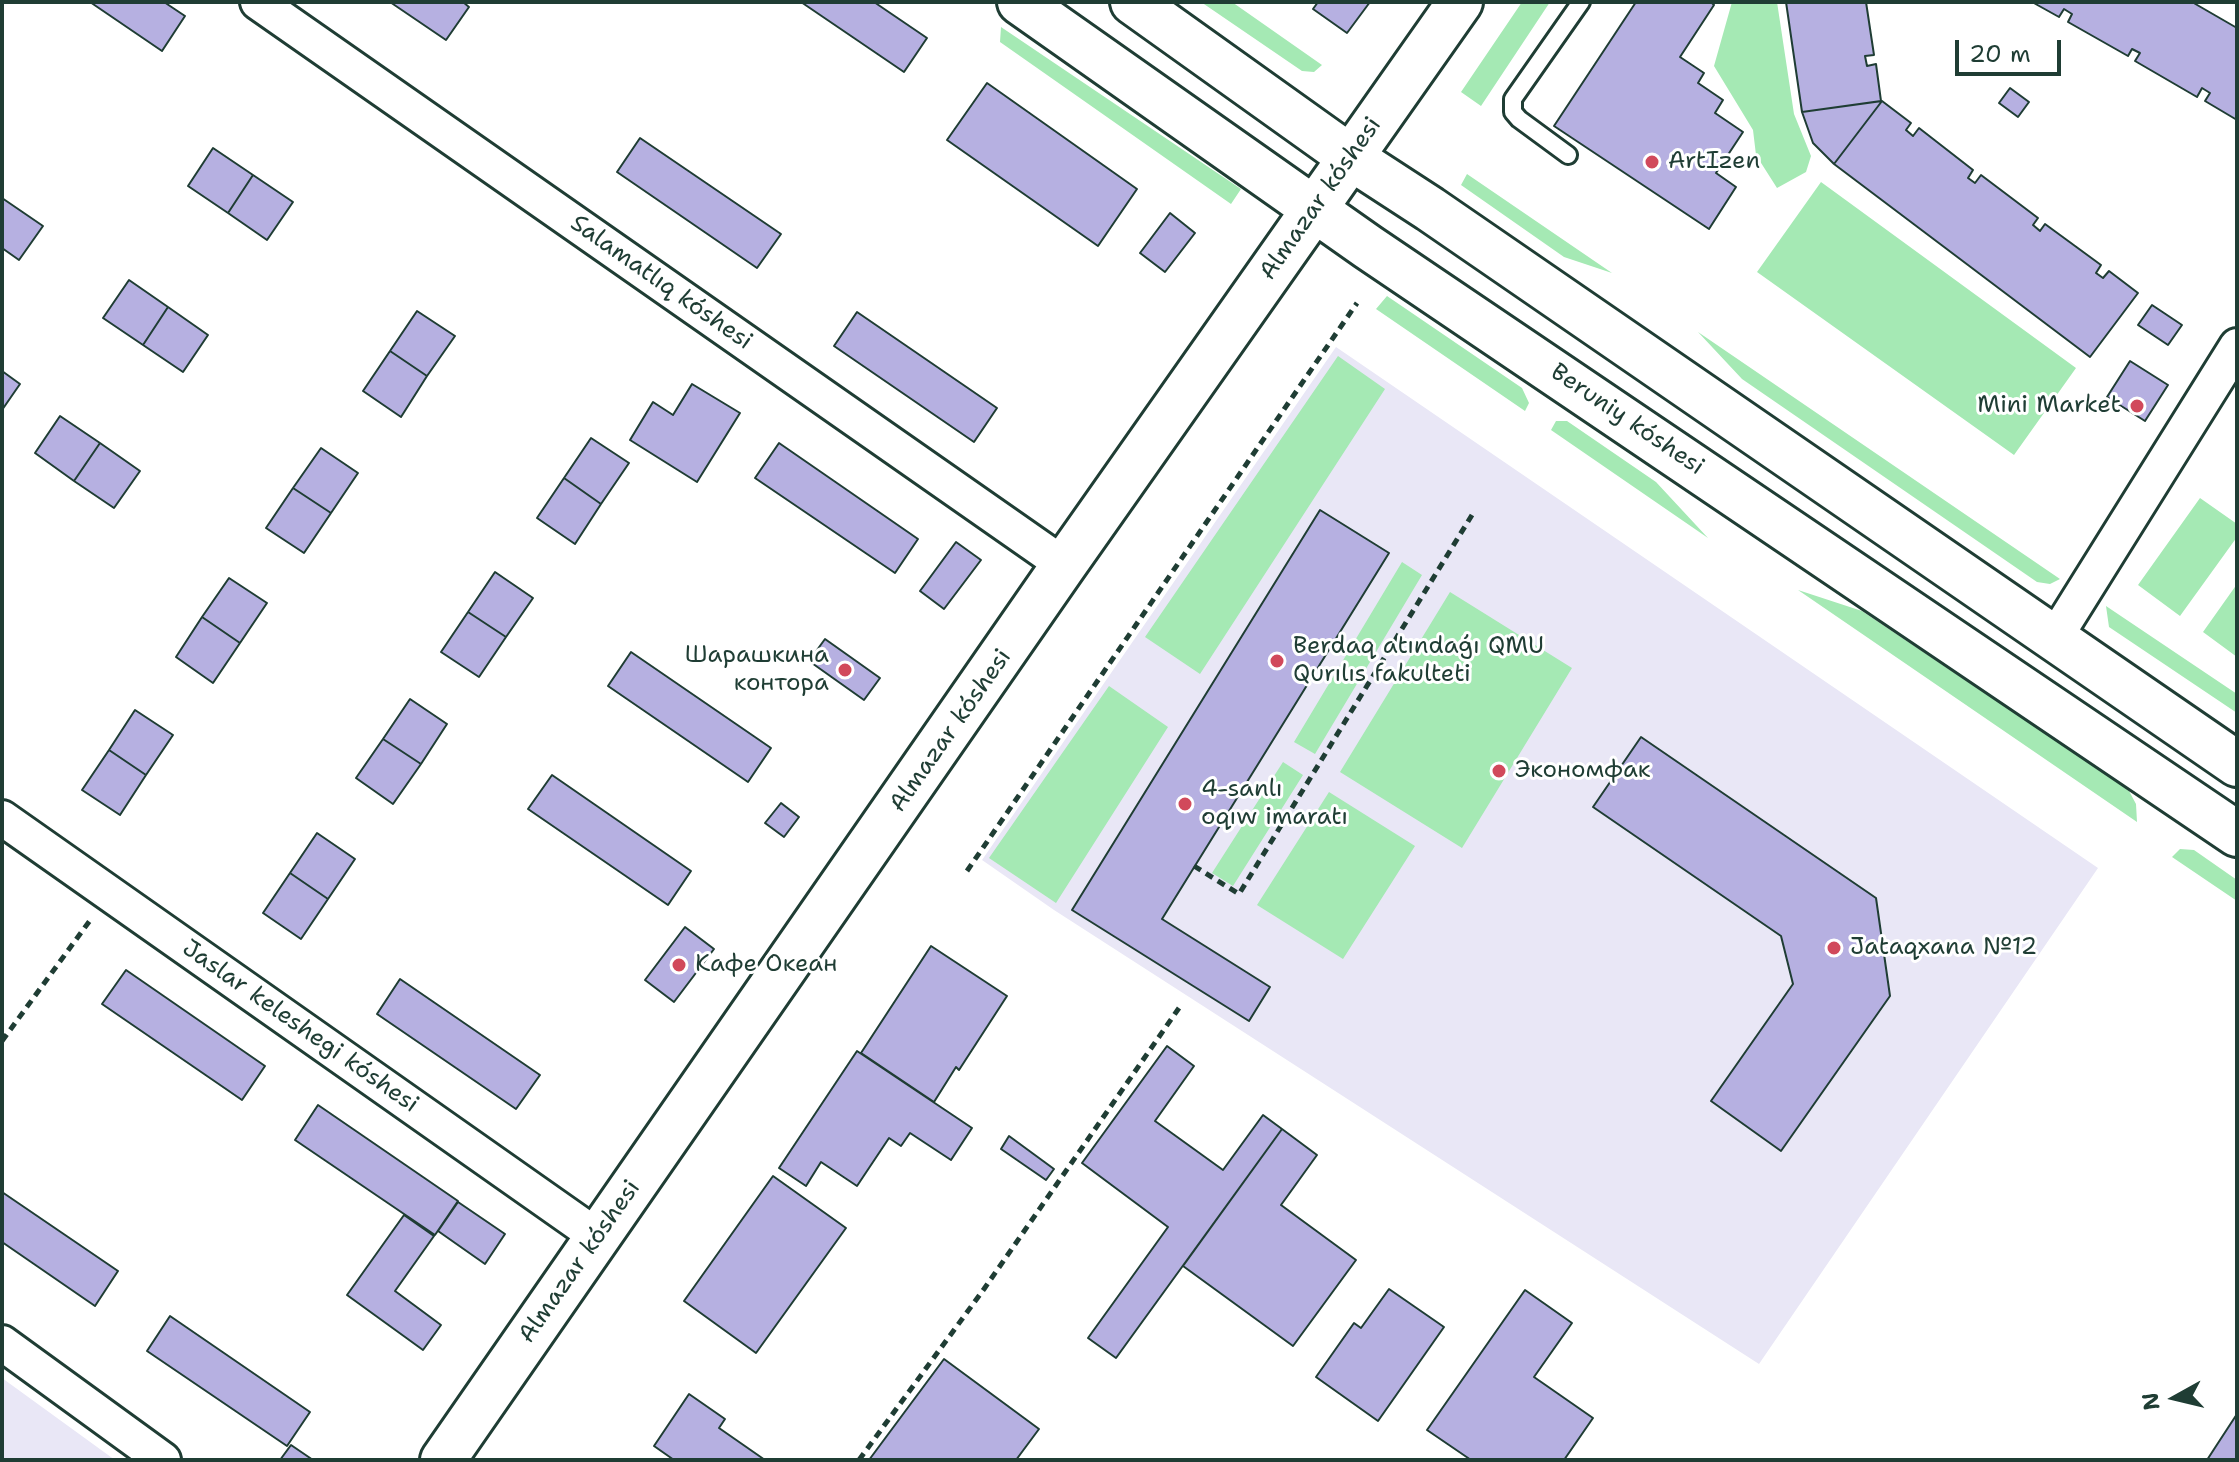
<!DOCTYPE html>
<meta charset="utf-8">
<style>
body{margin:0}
#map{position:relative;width:2239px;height:1462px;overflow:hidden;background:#fff;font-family:"Shantell Sans",sans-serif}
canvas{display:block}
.frame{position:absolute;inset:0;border:4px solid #1f3d34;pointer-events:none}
.north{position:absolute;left:2135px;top:1358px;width:80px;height:80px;-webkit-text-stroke:6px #fff;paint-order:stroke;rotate:262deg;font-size:22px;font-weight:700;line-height:32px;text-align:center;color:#1f3d34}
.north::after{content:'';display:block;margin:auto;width:28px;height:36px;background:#1f3d34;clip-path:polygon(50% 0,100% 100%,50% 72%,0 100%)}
.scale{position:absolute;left:1955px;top:40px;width:106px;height:36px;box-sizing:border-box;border:4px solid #1f3d34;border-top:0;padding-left:10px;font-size:24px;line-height:28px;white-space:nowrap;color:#1f3d34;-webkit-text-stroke:6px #fff;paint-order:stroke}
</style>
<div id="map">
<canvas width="2239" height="1462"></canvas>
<div class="frame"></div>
<div class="north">N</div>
<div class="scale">20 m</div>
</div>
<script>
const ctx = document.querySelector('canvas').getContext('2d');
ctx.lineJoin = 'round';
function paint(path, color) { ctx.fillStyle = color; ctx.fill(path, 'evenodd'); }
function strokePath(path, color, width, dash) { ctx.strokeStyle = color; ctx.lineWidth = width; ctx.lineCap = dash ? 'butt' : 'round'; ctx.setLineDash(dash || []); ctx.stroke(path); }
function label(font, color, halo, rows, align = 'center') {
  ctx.font = font + ' "Shantell Sans",sans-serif'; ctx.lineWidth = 6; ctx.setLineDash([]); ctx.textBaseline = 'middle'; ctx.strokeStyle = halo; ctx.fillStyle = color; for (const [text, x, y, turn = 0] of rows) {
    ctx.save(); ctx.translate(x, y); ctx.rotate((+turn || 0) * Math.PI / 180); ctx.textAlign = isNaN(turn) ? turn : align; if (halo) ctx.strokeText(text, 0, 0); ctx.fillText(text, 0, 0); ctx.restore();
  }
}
const built = new Path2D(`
 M1336 347 2098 868 1759 1364 1054 910 982 860Z
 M2 1378 115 1460H2Z`);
const green = new Path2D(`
 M1201 2H1232L1322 65 1314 72 1302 71Z
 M1522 2H1550L1481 106 1461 92Z
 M1732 2H1777L1794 114 1811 156 1806 172 1777 188 1756 155 1753 130 1714 66Z
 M1001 27 1241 189 1231 204 1000 42Z
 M1467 174 1612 273 1564 257 1461 185Z
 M1821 182 2076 368 2014 455 1757 272Z
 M1387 296 1522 388 1529 403 1525 411 1376 309Z
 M1698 332 2060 579 2050 584 2037 582 1742 379Z
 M1338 356 1385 389 1200 674 1145 637Z
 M1556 421H1567L1656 482 1708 538 1551 430Z
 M2200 498 2237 524V537L2180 616 2138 585Z
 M1402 562 1422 575 1315 754 1294 742Z
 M2237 584V657L2203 632Z
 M1798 590 1862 611 2128 789 2136 804 2137 822Z
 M1450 592 1572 668 1462 848 1340 772Z
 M2106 606 2237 694V713L2109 627Z
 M1109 686 1168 727 1056 903 989 858Z
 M1283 762 1303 775 1233 886 1212 873Z
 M1329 792 1415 846 1343 959 1257 905Z
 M2180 849 2194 850 2237 880V901L2172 857Z`);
const building = new Path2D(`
 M90 2H164L185 16 162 51Z
 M390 2H463L469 7 446 40Z
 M801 2H874L927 38 904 72Z
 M1318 2H1370L1347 33 1313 9Z
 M1636 2H1711L1714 5 1680 57 1704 73 1698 83 1723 100 1715 113 1743 132 1716 173 1736 187 1709 229 1554 126Z
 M1786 2H1866L1874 55 1865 56 1867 66 1876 64 1881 101 1802 112Z
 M2032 2H2192L2237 28V120L2205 101 2210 93 2202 88 2197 97 2135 61 2140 53 2132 49 2128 56 2068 22 2072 14 2064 9 2059 17Z
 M987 83 1137 189 1098 246 947 140Z
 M2010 88 2029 102 2018 117 1999 103Z
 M1882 101 1911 123 1906 130 1913 136 1919 128 1973 170 1968 178 1975 183 1981 175 2038 218 2033 225 2040 231 2045 224 2101 265 2096 273 2103 278 2109 271 2138 293 2090 357 1834 164Z
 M1882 101 1834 164 1813 143 1802 112Z
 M640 138 781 234 757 268 617 172Z
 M213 148 253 175 228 213 188 186Z
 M253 175 293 202 267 240 228 213Z
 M2 198 43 226 19 260 2 248Z
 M1170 213 1195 233 1165 272 1140 253Z
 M129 280 168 307 143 345 103 318Z
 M2152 305 2182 325 2168 345 2138 325Z
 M168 307 208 335 183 372 143 345Z
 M417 311 455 336 427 376 390 351Z
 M857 312 997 408 974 442 834 346Z
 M390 351 427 376 401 417 363 391Z
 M2130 361 2168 385 2145 421 2107 397Z
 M2 371 20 384 2 410Z
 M692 384 740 413 697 482 630 440 653 402 673 415Z
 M60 416 100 443 74 481 35 453Z
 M591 438 629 463 601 504 564 478Z
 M100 443 140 471 114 508 74 481Z
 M779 443 918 539 895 573 755 478Z
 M321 448 358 473 331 513 293 488Z
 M564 478 601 504 575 544 537 518Z
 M293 488 331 513 304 553 266 528Z
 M1320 510 1389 553 1162 919 1270 987 1249 1021 1072 910Z
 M956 542 981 560 944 609 920 591Z
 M495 572 533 598 506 637 468 612Z
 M229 578 267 603 240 643 202 617Z
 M468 612 506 637 479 677 441 652Z
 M202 617 240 643 213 683 176 657Z
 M825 639 880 678 864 700 809 661Z
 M631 652 771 748 748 782 608 686Z
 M410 699 447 724 421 764 383 739Z
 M135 710 173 735 146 775 109 750Z
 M1641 737 1876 898 1890 996 1781 1151 1711 1101 1793 984 1781 936 1593 807Z
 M383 739 421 764 393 804 356 778Z
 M109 750 146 775 120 815 82 790Z
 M552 775 691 871 668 905 528 809Z
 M781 803 799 817 784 837 765 823Z
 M317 833 355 859 328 899 290 873Z
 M290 873 328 899 301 939 263 913Z
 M685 927 714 949 674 1002 645 980Z
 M931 946 1007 996 959 1070 956 1067 934 1102 861 1053Z
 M126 970 265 1066 242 1100 102 1004Z
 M400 979 540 1075 516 1109 377 1014Z
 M1167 1046 1194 1066 1155 1121 1223 1170 1263 1115 1282 1129 1116 1358 1088 1338 1168 1227 1082 1163Z
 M857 1051 972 1128 951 1160 910 1133 901 1146 889 1138 857 1186 821 1162 806 1186 779 1168Z
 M318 1105 458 1201 435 1235 295 1140Z
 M1282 1129 1317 1155 1281 1205 1356 1260 1293 1346 1183 1266Z
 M1009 1136 1054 1169 1046 1180 1001 1149Z
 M773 1176 846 1228 756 1353 684 1301Z
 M2 1192 118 1271 95 1306 2 1242Z
 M458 1202 505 1234 485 1264 438 1231Z
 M404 1215 434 1236 395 1291 441 1325 423 1350 347 1295Z
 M1389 1289 1444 1327 1378 1421 1316 1377 1354 1323 1361 1328Z
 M1525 1290 1572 1323 1534 1377 1593 1418 1564 1460H1471L1427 1430Z
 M170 1316 310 1412 287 1446 147 1351Z
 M944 1359 1039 1429 1016 1460H869Z
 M689 1394 725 1419 719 1428 765 1460H674L654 1446Z
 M2237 1414V1460H2207L2220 1440Z
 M291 1445 313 1460H280Z`);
const path = new Path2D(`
 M1194 866 1239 894 1472 515
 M967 871 1357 303
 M2 1041 91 919
 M859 1460 984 1289 1179 1008`);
const lane = new Path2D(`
 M1568 155 1519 119 1513 112V99L1581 2`);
const street = new Path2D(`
 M258 2 1064 565
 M2054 639 2237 346
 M2 818 598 1237
 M2 1343 163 1460`);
const secondary = new Path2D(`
 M1020 2 1368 247 2237 834
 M1133 2 1350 157 1430 209 2237 764
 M443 1460 1064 565 1460 2`);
const markers = [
 [1652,162,8,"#d1495b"],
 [2137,406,8,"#d1495b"],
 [1277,661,8,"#d1495b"],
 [845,670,8,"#d1495b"],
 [1499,771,8,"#d1495b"],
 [1185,804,8,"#d1495b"],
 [1834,948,8,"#d1495b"],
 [679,965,8,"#d1495b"]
];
const poiNames = [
 ["ArtIzen",1668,162],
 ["Mini Market",2121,406,"right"],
 ["Berdaq atındaǵı QMU",1293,647],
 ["Qurılıs fakulteti",1293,675],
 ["Шарашкина",829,656,"right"],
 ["контора",829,684,"right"],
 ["Экономфак",1515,771],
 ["4-sanlı",1201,790],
 ["oqıw imaratı",1201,818],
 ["Jataqxana №12",1850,948],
 ["Кафе Океан",695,965]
];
const streetNames = [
 ["Almazar kóshesi",1321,199,-55],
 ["Salamatlıq kóshesi",661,283,35],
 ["Beruniy kóshesi",1627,420,34],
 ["Almazar kóshesi",951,731,-55],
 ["Jaslar keleshegi kóshesi",300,1027,35],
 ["Almazar kóshesi",580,1262,-55]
];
paint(built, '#e9e7f6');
paint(green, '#a5e9b4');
paint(building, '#b6b0e1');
strokePath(building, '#1f3d34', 2);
strokePath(lane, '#1f3d34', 22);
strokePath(street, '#1f3d34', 40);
strokePath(secondary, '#1f3d34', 50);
strokePath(path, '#1f3d34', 5, [8, 6]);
strokePath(lane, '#fff', 16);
strokePath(street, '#fff', 34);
strokePath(secondary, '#fff', 44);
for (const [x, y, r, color] of markers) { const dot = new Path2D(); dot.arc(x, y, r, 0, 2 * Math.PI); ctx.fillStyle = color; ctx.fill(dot); strokePath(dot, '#fff', 3); }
label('24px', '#1f3d34', '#fff', poiNames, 'left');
label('24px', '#1f3d34', '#fff', streetNames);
</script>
